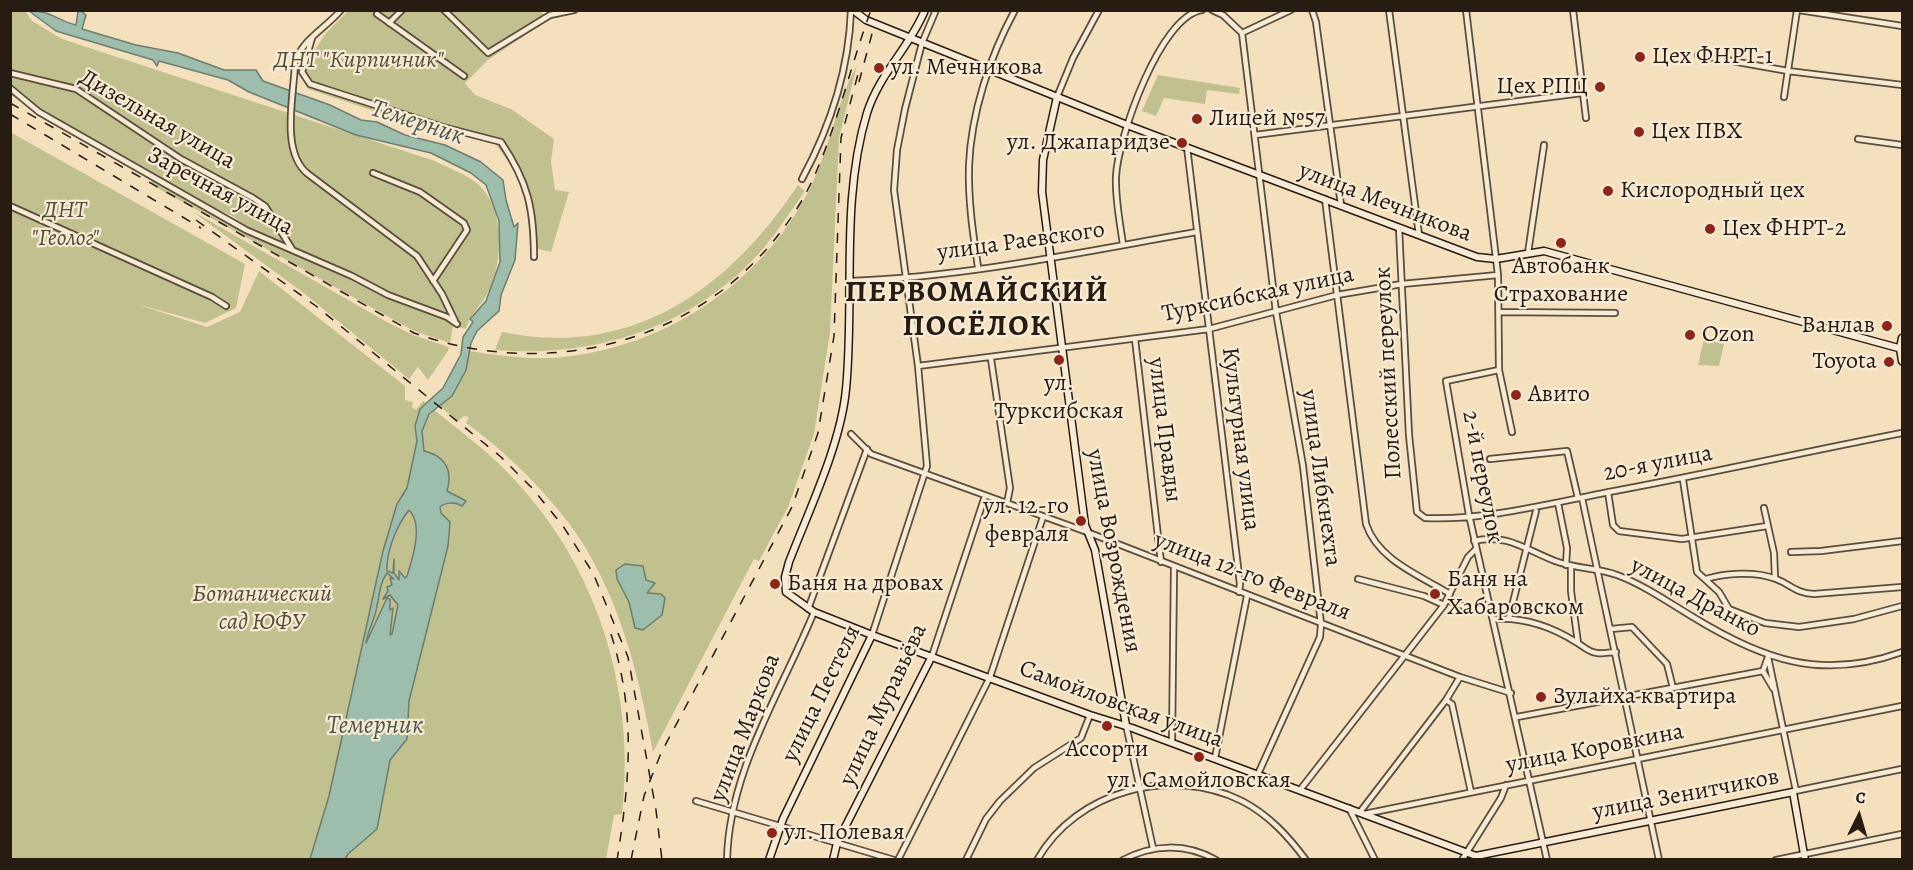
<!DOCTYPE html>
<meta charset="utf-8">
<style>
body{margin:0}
#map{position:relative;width:1913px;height:870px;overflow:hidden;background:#f5e0be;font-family:Alegreya,serif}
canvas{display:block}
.frame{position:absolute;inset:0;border:12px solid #261c11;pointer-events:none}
.north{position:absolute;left:1829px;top:786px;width:60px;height:60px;-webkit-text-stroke:4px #f8ebd5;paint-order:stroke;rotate:5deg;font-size:16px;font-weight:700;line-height:24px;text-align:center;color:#261c11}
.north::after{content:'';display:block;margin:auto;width:21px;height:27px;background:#261c11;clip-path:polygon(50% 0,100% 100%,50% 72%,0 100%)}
</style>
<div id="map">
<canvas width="1913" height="870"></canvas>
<div class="frame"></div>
<div class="north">С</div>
</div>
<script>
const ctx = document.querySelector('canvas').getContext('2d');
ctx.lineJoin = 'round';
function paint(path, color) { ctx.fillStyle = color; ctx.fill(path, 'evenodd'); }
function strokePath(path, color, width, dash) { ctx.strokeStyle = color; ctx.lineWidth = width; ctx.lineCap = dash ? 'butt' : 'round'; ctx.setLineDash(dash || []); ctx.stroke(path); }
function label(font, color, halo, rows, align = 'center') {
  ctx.font = font + ' Alegreya,serif'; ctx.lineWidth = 4.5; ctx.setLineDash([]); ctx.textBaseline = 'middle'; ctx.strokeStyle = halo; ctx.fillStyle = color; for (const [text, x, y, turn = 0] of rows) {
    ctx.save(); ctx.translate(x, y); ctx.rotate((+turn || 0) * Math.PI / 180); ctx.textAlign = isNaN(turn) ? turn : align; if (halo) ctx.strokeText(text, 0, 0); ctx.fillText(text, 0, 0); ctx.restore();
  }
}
const green = new Path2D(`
 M10 11H25L32 21 62 39 435 161C448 168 468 175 479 185 505 210 503 261 489 290 482 306 472 310 466 329L453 326 450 343 414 331 152 185 151 179 258 235 232 216 181 193 77 130 12 96Z
 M348 11H540L549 19 488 60 465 83 475 95 511 109 554 139 551 162 555 190 569 192 551 252 530 247C528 203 525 180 495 144L374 111 308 89 301 70 326 33Z
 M857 65 839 138 830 332 814 434 788 507 759 561 754 559 653 752C641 684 623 612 588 552 562 506 508 453 466 423L469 417 464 416 458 421 439 406 466 370 469 351C496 355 523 359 551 358 660 351 761 286 810 188 830 149 836 103 857 65Z
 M1158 75 1240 88 1239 94 1207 90 1205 104 1164 98 1156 116 1142 111Z
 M10 132 245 264 236 308 205 323 133 303 207 327 240 312 259 271 405 386V400L413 402 412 407 416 410 423 401 427 404 420 409 426 419 434 410C455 427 477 443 497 462 593 553 637 684 622 814L614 815 606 859H11Z
 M798 185 805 191C788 215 771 242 750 263 682 331 588 358 495 350L502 332C632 359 729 289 798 185Z
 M192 211 385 321 413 335 449 347 448 351 428 380 418 367 409 379 305 294Z
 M1704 339 1724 344 1719 366 1698 365Z`);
const water = new Path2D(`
 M29 11C51 10 56 20 76 25L78 11H81L86 15 82 29 136 45 178 53 224 70H256L263 81 330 105 361 120 377 122 405 135 445 145 481 162 503 180 506 200 514 227 518 223 515 260 501 295 499 311 477 331 471 343 466 370 452 396 429 414 422 431 424 451C446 456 453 471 447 491L466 501 462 506C456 502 445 502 440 507L441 513 450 522 448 546 409 701 407 739 390 760 377 829 348 854 345 859H310L329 796 383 551 397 504 407 488 417 441 415 426 420 409 443 388 461 354 463 337 473 322 470 319 486 301 500 262 499 221 486 185 471 173 431 153 356 135 249 92 228 80 159 61 157 66 153 60 56 31ZM409 510C424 525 412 560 407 576L405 578 399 571V580L394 573V559L393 573 387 571C386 553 396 526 409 510ZM387 573 394 579 390 578 392 585 387 587 388 591 383 599 390 595 398 605 392 634 390 635 393 608 390 610V599L387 598 366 643C368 630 375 619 377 606 380 594 379 584 387 573Z
 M625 564 643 566 646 580 655 583 647 593 661 594 665 598 662 615 643 630 635 628 629 602 617 579 616 570Z`);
const street = new Path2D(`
 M341 10C325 29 302 39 295 63 294 95 280 152 308 174L417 256 442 294 455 321
 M444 10 488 53 550 15 574 10
 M1212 10 1223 15 1242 33 1276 312 1303 466 1321 624 1320 637 1258 774
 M1312 10 1316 22 1341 205
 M1389 10 1419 235
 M1466 10 1498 275 1499 370 1512 432
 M1573 10 1586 118
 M1799 10 1902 26
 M377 14 464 76
 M389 23 402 10
 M1242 33 1291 10
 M312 38 302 72 310 84 443 127 501 142C528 182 534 209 534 257
 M1698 55 1788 71 1902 85
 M10 73 76 89 181 159 253 198 265 206 292 249
 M10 88 39 112 246 230 352 276 388 295 447 317 457 324
 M1057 97 1073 58 1099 10
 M1784 97 1797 10
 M1255 135 1582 93
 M1858 139 1902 145
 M1187 147 1240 584 1239 592
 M373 173 420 192 464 223 467 230 433 281
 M802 179C830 127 849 69 851 10
 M1325 199 1366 524C1378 560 1419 575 1450 594
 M10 206 212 297 226 306
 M1399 228 1409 435 1417 512 1425 518C1482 521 1552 503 1609 492 1707 474 1804 452 1902 433
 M1123 245C1120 222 1115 199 1116 176 1118 138 1160 16 1202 10
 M1528 253 1544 145
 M978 267C973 234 968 200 969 166 971 113 990 56 1015 10
 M850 281C965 277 1083 252 1196 232
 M1500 312 1615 313
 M1135 339 1161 562
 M991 359 1010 488 1007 503
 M918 366 1209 329 1337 295 1402 284 1498 275
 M1499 370 1446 381 1469 515 1547 860
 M851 434 871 454 1087 532 1460 677 1511 693
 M1490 459 1567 451 1578 498
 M1683 480 1697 572 1719 592 1729 609 1765 623 1799 627 1854 619 1902 606
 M1608 492 1613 525 1619 531 1682 539 1767 526
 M1582 498 1659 860
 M1558 503 1567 548 1566 565
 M1764 508 1774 553 1775 578
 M1474 541C1507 533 1526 550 1555 561 1577 569 1598 568 1617 575 1644 585 1668 602 1693 617 1763 660 1822 681 1902 652
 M1791 552 1821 551 1902 541
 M1571 566V591L1578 643
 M1358 579 1424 596 1444 605
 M1706 579C1725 573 1756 571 1776 579 1792 585 1795 593 1814 594L1902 587
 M1447 600 1468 608 1491 610
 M808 609 867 449
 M1509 618 1536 511
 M1494 619C1523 617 1552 627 1576 642 1583 646 1588 652 1597 653 1603 654 1610 652 1616 652
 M1611 629 1632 627 1667 664 1673 688
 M872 635 927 466 918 366 894 190 897 150 905 109 922 43 936 10
 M932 656 985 496
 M1768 657 1796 791
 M1768 657 1763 671 1773 688
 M1446 700 1452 704 1471 792
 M1517 717 1763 671
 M1126 725 1153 848
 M1172 742 1174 567
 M1215 758 1247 596
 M1300 790 1444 605 1468 557 1476 549
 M1795 791 1902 769
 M696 801 894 860
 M1349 808 1375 860
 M1360 812 1446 700 1460 677
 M1364 814 1902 706
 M727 860C729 770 781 693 814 612
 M898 860 990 677 1043 517
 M966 860 986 819 1000 801 1034 768 1081 738 1090 715
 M1037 860C1077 790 1171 766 1242 801 1269 815 1288 836 1306 860
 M1123 860C1153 844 1186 843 1216 860
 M1462 860 1501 798 1506 785
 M1776 860 1902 834`);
const secondary = new Path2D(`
 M853 10 866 20 1127 125 1477 257 1496 259 1544 251 1902 349
 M925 10C910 47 879 74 867 113 840 202 855 298 846 389 841 444 809 510 789 562L785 577 786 592 814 612 872 635 1090 715 1132 728 1476 856 1793 792 1805 860
 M1057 97 1043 160 1042 192 1085 525 1095 550 1126 725
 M1902 338 1900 348 1902 361
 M769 860 783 819 872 635
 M833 860 837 843 932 656`);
const rail = new Path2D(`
 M859 82 873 30
 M10 103 414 333C559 385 720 337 801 202 832 149 849 69 871 10
 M10 114 201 228
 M196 220 316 306 501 457 532 488 563 526 593 573 628 657 656 810 662 860
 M611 634C636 714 630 779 617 860
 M631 860 644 796 661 753 792 507 818 433 834 336 841 138 858 74`);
const markers = [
 [1640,57,6,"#8f2418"],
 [879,68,6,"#8f2418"],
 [1600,87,6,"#8f2418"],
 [1197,119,6,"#8f2418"],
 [1639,132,6,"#8f2418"],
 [1182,143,6,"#8f2418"],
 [1608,191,6,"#8f2418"],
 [1710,229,6,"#8f2418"],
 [1561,243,6,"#8f2418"],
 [1887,326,6,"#8f2418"],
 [1690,335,6,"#8f2418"],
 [1059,360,6,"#8f2418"],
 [1889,362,6,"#8f2418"],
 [1516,395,6,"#8f2418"],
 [1081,521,6,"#8f2418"],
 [775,584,6,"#8f2418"],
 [1435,594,6,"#8f2418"],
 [1541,697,6,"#8f2418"],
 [1107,726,6,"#8f2418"],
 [1199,757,6,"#8f2418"],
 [772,833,6,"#8f2418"]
];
const poiNames = [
 ["Цех ФНРТ-1",1652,57],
 ["ул. Мечникова",891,68],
 ["Цех РПЦ",1588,87,"right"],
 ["Лицей №57",1209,119],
 ["Цех ПВХ",1651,132],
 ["ул. Джапаридзе",1170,143,"right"],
 ["Кислородный цех",1620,191],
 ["Цех ФНРТ-2",1722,229],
 ["Автобанк",1561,267,"center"],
 ["Страхование",1561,295,"center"],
 ["Ванлав",1875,326,"right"],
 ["Ozon",1702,335],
 ["Toyota",1877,362,"right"],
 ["ул.",1059,384,"center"],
 ["Турксибская",1059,412,"center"],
 ["Авито",1528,395],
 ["ул. 12-го",1069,507,"right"],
 ["февраля",1069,535,"right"],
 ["Баня на",1447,580],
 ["Хабаровском",1447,608],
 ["Баня на дровах",787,584],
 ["Зулайха квартира",1553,697],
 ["Ассорти",1107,750,"center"],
 ["ул. Самойловская",1199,781,"center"],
 ["ул. Полевая",784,833]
];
const parkNames = [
 ["ДНТ \"Кирпичник\"",359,61],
 ["ДНТ",65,211],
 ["\"Геолог\"",65,239],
 ["Ботанический",262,595],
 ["сад ЮФУ",262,623]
];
const streetNames = [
 ["Дизельная улица",157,120,30],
 ["Заречная улица",220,192,28],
 ["улица Мечникова",1385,203,21],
 ["улица Раевского",1021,242,-8],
 ["Турксибская улица",1258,295,-12],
 ["Полесский переулок",1389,373,-93],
 ["улица Правды",1164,430,83],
 ["Культурная улица",1240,439,83],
 ["20-я улица",1658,464,-11],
 ["2-й переулок",1482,477,79],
 ["улица Либкнехта",1320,478,82],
 ["улица Возрождения",1113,551,79],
 ["улица 12-го Февраля",1252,577,21],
 ["улица Дранко",1695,598,28],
 ["улица Пестеля",822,694,-64],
 ["улица Муравьёва",884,705,-65],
 ["Самойловская улица",1121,705,20],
 ["улица Маркова",746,728,-69],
 ["улица Коровкина",1595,749,-11],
 ["улица Зенитчиков",1686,795,-11]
];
const waterNames = [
 ["Темерник",417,123,18],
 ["Темерник",375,727]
];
const districtNames = [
 ["ПЕРВОМАЙСКИЙ",977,294],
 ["ПОСЁЛОК",977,328]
];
paint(green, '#c0c18e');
paint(water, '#9dbeac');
strokePath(water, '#6d7d6e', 1.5);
strokePath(street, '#5a4d3c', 8);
strokePath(secondary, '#261c11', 9);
strokePath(street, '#f8ebd5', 4.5);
strokePath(secondary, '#f8ebd5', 6);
strokePath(rail, '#261c11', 1.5, [10, 10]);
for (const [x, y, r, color] of markers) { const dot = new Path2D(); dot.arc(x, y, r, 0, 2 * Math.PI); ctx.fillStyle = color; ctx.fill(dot); strokePath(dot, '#f8ebd5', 2); }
label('24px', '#261c11', '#f8ebd5', poiNames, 'left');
label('italic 24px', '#544e36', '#f8ebd5', parkNames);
label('24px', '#261c11', '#f8ebd5', streetNames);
label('italic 26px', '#505547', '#f8ebd5', waterNames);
ctx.letterSpacing = '1.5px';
label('bold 30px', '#261c11', '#f8ebd5', districtNames);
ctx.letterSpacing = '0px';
</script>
